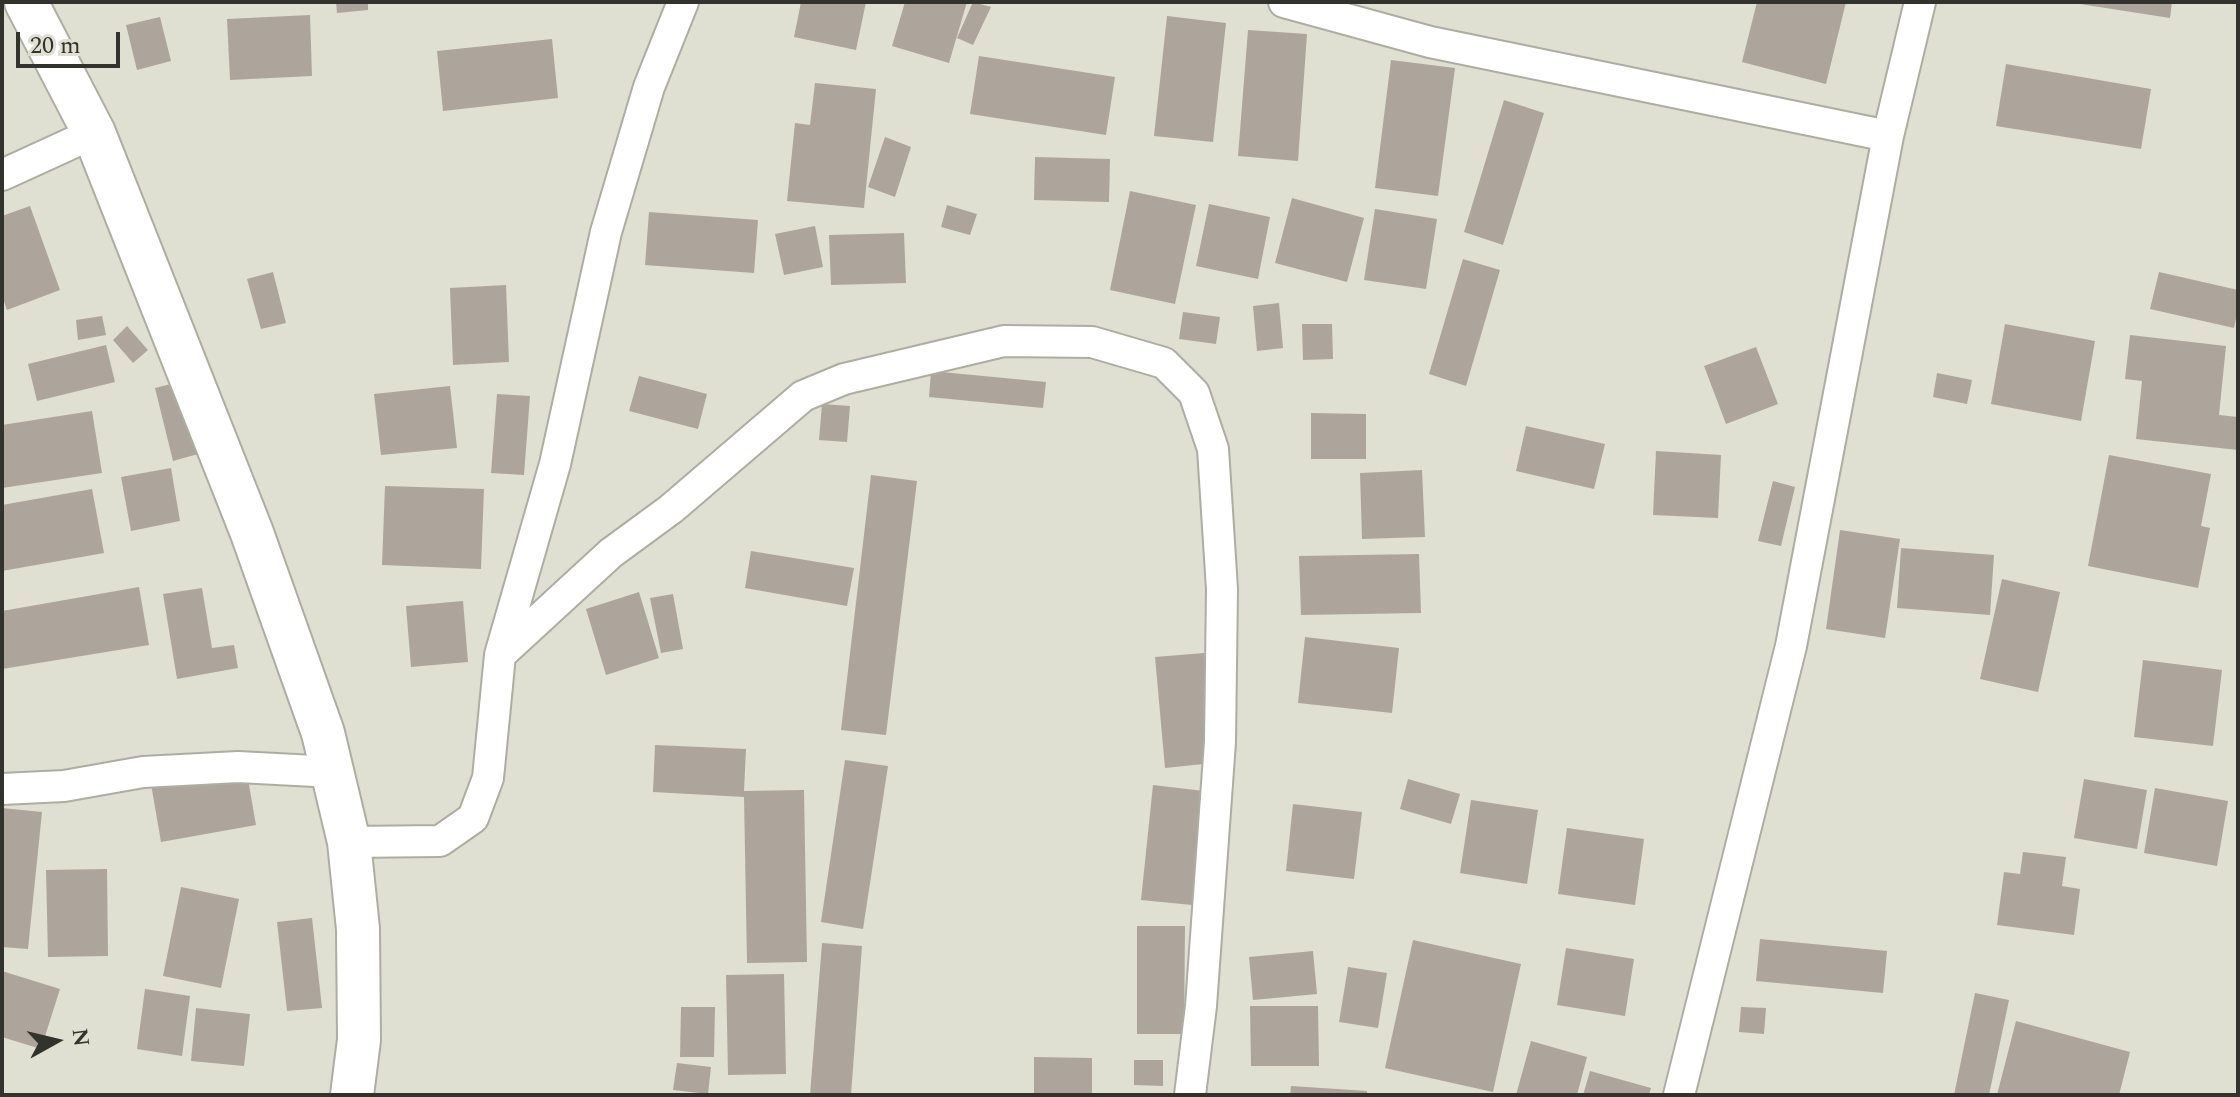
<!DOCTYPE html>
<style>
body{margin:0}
#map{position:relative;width:2240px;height:1097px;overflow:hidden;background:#dfdfd2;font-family:Spectral,serif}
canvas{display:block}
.frame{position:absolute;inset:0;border:4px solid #33332e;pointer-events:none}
.north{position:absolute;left:16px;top:1001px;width:80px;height:80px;-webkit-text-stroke:6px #dfdfd2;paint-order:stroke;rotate:82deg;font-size:22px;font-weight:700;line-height:32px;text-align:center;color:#33332e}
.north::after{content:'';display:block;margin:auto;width:28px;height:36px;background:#33332e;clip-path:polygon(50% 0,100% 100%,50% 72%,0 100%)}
.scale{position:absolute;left:16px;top:32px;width:104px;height:36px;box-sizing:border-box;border:4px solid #33332e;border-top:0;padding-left:10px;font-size:24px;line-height:28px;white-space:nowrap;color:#33332e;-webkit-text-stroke:6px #dfdfd2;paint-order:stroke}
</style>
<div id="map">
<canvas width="2240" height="1097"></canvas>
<div class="frame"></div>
<div class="north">N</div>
<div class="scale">20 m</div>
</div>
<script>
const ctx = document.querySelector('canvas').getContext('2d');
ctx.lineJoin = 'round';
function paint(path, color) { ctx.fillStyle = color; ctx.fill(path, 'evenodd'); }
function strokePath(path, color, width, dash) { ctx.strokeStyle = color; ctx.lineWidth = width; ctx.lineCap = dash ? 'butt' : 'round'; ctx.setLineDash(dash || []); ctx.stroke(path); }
const building = new Path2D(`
 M336 2H368V10L337 13Z
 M801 2H866L856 50 794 37Z
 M905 2H967L949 63 892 46Z
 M973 2 991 7 973 45 957 38Z
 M1757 2H1846L1826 84 1742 62Z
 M2067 2H2172L2170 18Z
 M310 15 312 76 230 80 227 19Z
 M1167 16 1226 23 1213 142 1154 136Z
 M160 17 171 61 137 70 126 25Z
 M1248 30 1307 34 1298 161 1238 156Z
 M552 39 558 98 443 111 437 51Z
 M979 56 1115 77 1106 135 970 114Z
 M1391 60 1455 68 1438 196 1375 188Z
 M2006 64 2151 89 2141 149 1996 126Z
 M815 83 876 89 864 208 787 201 795 123 810 125Z
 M1504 100 1544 113 1503 245 1464 232Z
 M885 137 911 147 895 197 868 187Z
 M1035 157 1110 159 1109 202 1034 200Z
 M1130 191 1196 205 1175 304 1110 290Z
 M1292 198 1364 218 1347 282 1275 263Z
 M1209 204 1270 217 1258 279 1196 266Z
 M947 205 977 214 970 235 941 227Z
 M30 206 60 290 7 310 2 296V216Z
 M1375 209 1437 219 1426 289 1364 280Z
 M649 212 758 220 754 273 645 265Z
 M815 226 823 267 784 275 775 234Z
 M904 233 906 283 831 285 829 235Z
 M1463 259 1500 270 1466 386 1429 374Z
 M273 272 286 323 261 329 247 279Z
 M2159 272 2238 290V309L2234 328 2150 309Z
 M506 285 509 362 453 365 450 288Z
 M1279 303 1283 348 1257 351 1253 306Z
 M1183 312 1220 317 1216 344 1179 339Z
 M102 316 106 335 78 340 76 320Z
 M1302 324H1332L1333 359 1303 360Z
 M2005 324 2095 341 2081 421 1991 404Z
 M127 326 148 350 133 363 113 340Z
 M2130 335 2226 346 2219 415 2238 417V450L2136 439 2142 381 2125 379Z
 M106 345 115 382 37 401 28 364Z
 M1756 347 1778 404 1726 424 1704 366Z
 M931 371 1046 382 1043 408 929 397Z
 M1937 373 1972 380 1967 404 1933 397Z
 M639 376 707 394 698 429 629 411Z
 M179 382 198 454 173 461 155 388Z
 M450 386 457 448 381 455 374 394Z
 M497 394 530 396 524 475 491 473Z
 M822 404 850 406 847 442 819 440Z
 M92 411 102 473 2 488V425Z
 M1311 413 1366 414V459H1311Z
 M1526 426 1605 444 1594 489 1516 471Z
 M1656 451 1721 455 1718 518 1653 515Z
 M2109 455 2211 474 2201 526 2210 528 2198 588 2088 566Z
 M171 468 180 521 131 531 121 477Z
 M1422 470 1425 537 1362 539 1360 473Z
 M871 475 917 481 886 735 841 730Z
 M1773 481 1795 487 1781 546 1758 541Z
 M385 486 484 489 481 569 382 565Z
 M92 489 104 553 2 571V505Z
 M1840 530 1900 539 1885 638 1826 629Z
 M1901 548 1994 555 1990 615 1897 608Z
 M751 551 854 568 847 606 745 588Z
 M1419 554 1421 613 1301 615 1299 556Z
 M2002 579 2060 592 2038 692 1980 679Z
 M139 587 149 645 2 669V611Z
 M202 588 212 648 234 645 238 668 177 679 163 594Z
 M639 592 659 658 606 675 586 609Z
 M673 594 683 649 661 653 650 598Z
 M463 601 468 662 411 667 406 606Z
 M1305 637 1399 648 1392 713 1298 703Z
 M1204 653 1213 763 1165 768 1155 657Z
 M2143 660 2222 670 2213 746 2134 737Z
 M655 745 746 749 744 791 804 790 807 962 747 963 744 797 653 792Z
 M845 760 888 766 863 929 821 922Z
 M246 768 256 825 161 842 151 784Z
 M1408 779 1460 794 1451 824 1400 809Z
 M2084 779 2147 790 2137 849 2074 838Z
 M1153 785 1204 791 1192 905 1141 900Z
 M2155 788 2228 801 2217 866 2144 853Z
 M1471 800 1538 810 1527 884 1460 873Z
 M1293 804 1362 812 1354 879 1286 871Z
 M2 808 42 812 28 949 2 947Z
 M1567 828 1644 839 1635 905 1558 894Z
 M2023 852 2066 857 2062 886 2080 889 2074 935 1997 925 2004 872 2020 874Z
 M107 869 108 956 48 957 46 870Z
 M181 887 239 899 221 988 163 976Z
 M312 918 322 1008 287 1011 277 922Z
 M1137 926H1185L1184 1034H1137Z
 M1760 939 1887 951 1883 993 1756 981Z
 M1413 940 1521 964 1493 1092 1385 1068Z
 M822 943 862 946 851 1095H810Z
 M1566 948 1634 959 1625 1016 1557 1005Z
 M1313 951 1317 994 1253 1000 1249 957Z
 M1348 967 1387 973 1378 1028 1339 1022Z
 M2 971 60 989 41 1049 2 1037Z
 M784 974 786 1074 728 1075 726 975Z
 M145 989 190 996 182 1056 137 1049Z
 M1975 993 2009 1000 1989 1095H1954Z
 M1250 1006H1318L1319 1066H1251Z
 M681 1007H715L714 1057H680Z
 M1741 1007 1766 1008 1764 1034 1739 1032Z
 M196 1008 250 1014 244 1066 191 1061Z
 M2016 1021 2130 1052 2119 1095H1997Z
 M1531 1041 1587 1057 1577 1095H1516Z
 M1034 1057 1092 1058V1095H1034Z
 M1134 1060H1163V1086L1134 1085Z
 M677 1063 711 1067 708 1094 673 1090Z
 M1590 1071 1651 1088 1649 1095H1583Z
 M1291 1086 1367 1091V1095H1290Z`);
const street = new Path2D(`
 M1284 2 1430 42 1888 136
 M2 175 94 133
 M500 655 611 553 671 509 803 396 844 379 1004 341 1092 342 1164 363 1194 393 1213 449 1222 589 1220 742 1201 1006 1190 1095
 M2 789 64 786 143 772 238 767 334 772
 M349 842 440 841 473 818 488 778 500 655 555 464 606 232 649 87 683 2
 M1679 1095 1791 646 1888 136 1920 2`);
const secondary = new Path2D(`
 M26 2 94 133 252 533 323 733 349 842 358 929 359 1040 352 1095`);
paint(building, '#ada59b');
strokePath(street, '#adada1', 34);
strokePath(secondary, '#adada1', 46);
strokePath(street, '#fff', 30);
strokePath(secondary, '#fff', 42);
</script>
